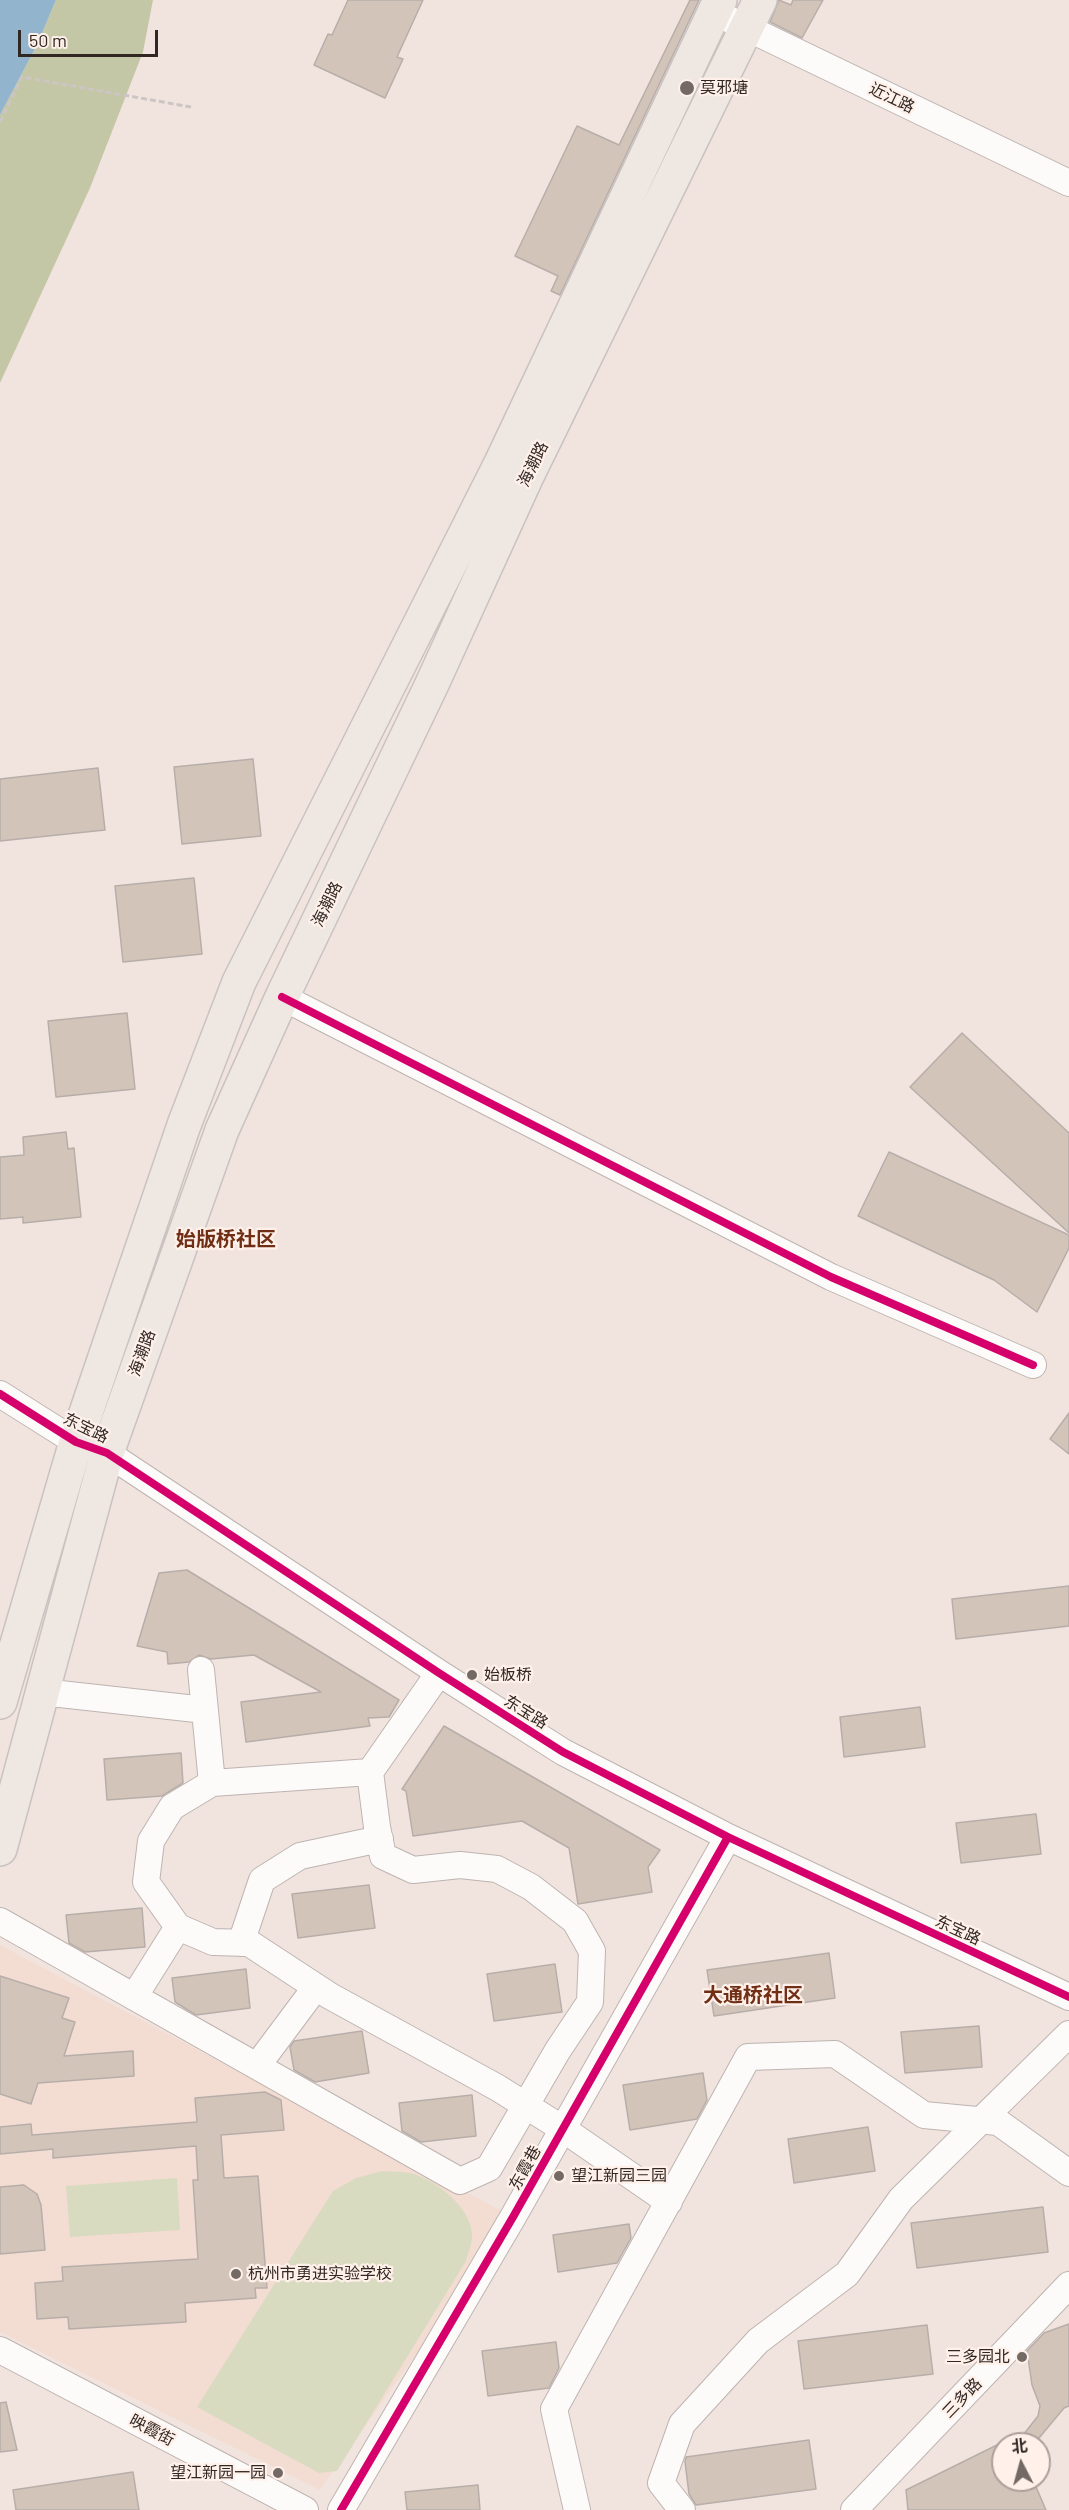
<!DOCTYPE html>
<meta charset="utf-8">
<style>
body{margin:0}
#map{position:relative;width:1069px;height:2510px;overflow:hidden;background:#f1e4df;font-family:Barlow,"Noto Sans SC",sans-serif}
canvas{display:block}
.north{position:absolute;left:991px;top:2432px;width:60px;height:60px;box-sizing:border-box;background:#fff0ea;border:2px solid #ada09b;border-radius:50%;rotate:354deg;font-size:16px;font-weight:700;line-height:24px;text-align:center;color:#312824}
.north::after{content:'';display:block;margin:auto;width:21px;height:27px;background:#746a65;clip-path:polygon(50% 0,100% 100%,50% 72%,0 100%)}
.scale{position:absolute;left:18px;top:30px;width:140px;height:27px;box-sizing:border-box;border:3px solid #312824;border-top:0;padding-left:8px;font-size:18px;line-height:21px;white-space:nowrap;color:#312824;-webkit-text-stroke:4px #fff0ea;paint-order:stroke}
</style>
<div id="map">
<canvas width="1069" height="2510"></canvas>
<div class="north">北</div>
<div class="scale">50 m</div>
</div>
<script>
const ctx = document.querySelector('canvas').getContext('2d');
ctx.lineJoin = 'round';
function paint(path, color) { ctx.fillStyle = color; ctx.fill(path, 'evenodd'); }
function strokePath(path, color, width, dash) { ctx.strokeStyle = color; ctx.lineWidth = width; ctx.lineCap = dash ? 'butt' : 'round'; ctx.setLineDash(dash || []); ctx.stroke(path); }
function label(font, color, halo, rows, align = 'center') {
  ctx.font = font + ' Barlow,"Noto Sans SC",sans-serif'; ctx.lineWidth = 4.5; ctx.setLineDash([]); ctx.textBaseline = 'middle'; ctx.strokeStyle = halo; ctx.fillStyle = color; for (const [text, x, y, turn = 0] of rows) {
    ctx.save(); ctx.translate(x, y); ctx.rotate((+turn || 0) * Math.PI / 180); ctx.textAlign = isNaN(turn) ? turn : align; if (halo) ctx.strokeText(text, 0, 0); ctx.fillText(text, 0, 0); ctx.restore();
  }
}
const built = new Path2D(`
 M0 1945 513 2217 320 2490 0 2332Z`);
const green = new Path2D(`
 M382 2171C392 2172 404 2171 414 2174 438 2182 471 2208 472 2234 473 2242 468 2253 466 2261L337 2471 319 2473 197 2407 333 2191 356 2178Z
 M177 2178 180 2230 70 2237 66 2186Z`);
const forest = new Path2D(`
 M56 0H153L143 52 90 188 0 383V115L37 45Z`);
const water = new Path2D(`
 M0 0H56L37 45 0 115Z`);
const building = new Path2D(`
 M348 0H423L397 57 403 59 385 98 314 65 328 34 332 35Z
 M690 0H699L560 295 551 291 558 276 515 256 577 126 619 145Z
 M779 0 791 5 793 0H823L802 38 770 22Z
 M253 759 261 836 182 844 174 767Z
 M98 768 105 830 0 841V779Z
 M194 878 202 954 123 962 115 886Z
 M127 1013 135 1089 56 1097 48 1021Z
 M962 1033 1069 1133V1233L910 1087Z
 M66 1132 68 1149 74 1148 81 1217 23 1223V1217L0 1219V1157L24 1155 23 1137Z
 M889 1152 1069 1235V1248L1037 1312 994 1280 858 1216Z
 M1069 1413V1454L1050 1439Z
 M187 1570 399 1700 389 1717 368 1718 370 1726 246 1742 241 1702 321 1692 254 1655 211 1659 199 1655 189 1662 168 1664 167 1652 137 1646 159 1573Z
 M1069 1586V1626L956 1639 952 1599Z
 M920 1707 925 1747 844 1757 840 1717Z
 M444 1726 660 1850 648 1867 652 1892 578 1904 569 1848 522 1821 413 1836 406 1791 402 1789Z
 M181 1753 183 1783 162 1796 107 1800 104 1759Z
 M1036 1814 1041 1854 961 1863 956 1823Z
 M369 1885 375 1928 298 1938 292 1894Z
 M142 1908 145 1947 85 1952 69 1943 66 1915Z
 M829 1953 835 1998 714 2016 707 1970Z
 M555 1964 562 2012 494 2021 487 1974Z
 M246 1969 250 2008 196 2015 175 2002 172 1978Z
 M0 1976 69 1998 62 2018 75 2022 64 2056 133 2051 134 2076 38 2083 31 2104 0 2094Z
 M979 2026 982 2067 905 2073 901 2032Z
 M362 2031 369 2073 315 2082 294 2070 290 2047 294 2041Z
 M703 2073 707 2100 697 2119 630 2130 623 2085Z
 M265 2092 281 2100 284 2130 221 2135 224 2178 258 2176 267 2288H255L256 2298 185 2303 186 2322 69 2329 68 2317 37 2319 35 2283 63 2281 62 2267 198 2259 193 2180H198L196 2146 53 2158V2149L0 2154V2127L31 2124 32 2135 197 2122 195 2098Z
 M472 2095 476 2136 421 2142 402 2131 399 2103Z
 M868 2127 875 2171 794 2183 788 2139Z
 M24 2185 37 2194 41 2205 45 2250 0 2254V2187Z
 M1043 2207 1048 2252 917 2268 911 2223Z
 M629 2224 631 2238 617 2263 558 2272 553 2235Z
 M1069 2324V2406L1064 2408 1034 2444H1016L1038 2416 1040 2406 1032 2385 1027 2351 1044 2333Z
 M927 2325 933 2374 804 2389 798 2341Z
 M556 2342 559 2368 549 2388 488 2396 482 2351Z
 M6 2402 17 2450 0 2452V2403Z
 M809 2440 816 2489 696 2505 689 2494 685 2462 686 2457Z
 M1003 2442V2480H1033L1046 2510H908L906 2490Z
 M133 2472 139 2510H16L13 2490Z
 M478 2485 480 2510H407L405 2492Z`);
const path = new Path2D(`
 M0 122 22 77 191 107`);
const minor = new Path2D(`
 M714 12 1069 183
 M282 997 831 1277 1033 1365
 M0 1394 76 1442 107 1453 439 1673 563 1752 728 1837 1069 1997
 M201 1670 212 1783
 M439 1673 370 1772 212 1783 172 1807 151 1841 146 1882 178 1927 213 1942 249 1943 330 1996 498 2088 563 2129 669 2202
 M42 1692 205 1710
 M0 1921 460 2181 489 2168 558 2050 590 2002 592 1951 575 1921 531 1887 497 1869 460 1865 413 1870 383 1856 377 1827 370 1772
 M241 1943 262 1880 300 1856 380 1839
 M134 1997 178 1927
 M257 2066 316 1987
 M0 2350 305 2510
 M341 2510 513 2217 728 1837
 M577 2510 554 2409 748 2057 835 2054 924 2115 998 2122 1069 2173
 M682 2510 661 2483 682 2424 758 2341 847 2274 901 2199 1069 2034
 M854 2510 1069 2285`);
const major = new Path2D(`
 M0 1702 76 1442 184 1125 239 982 501 463 720 0
 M0 1849 107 1453 222 1130 282 997 432 684 527 476 760 0`);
const cycleway = new Path2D(`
 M282 997 831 1277 1033 1365
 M0 1394 76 1442 107 1453 439 1673 563 1752 728 1837 1069 1997
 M341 2510 513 2217 728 1837`);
const markers = [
 [687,88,8,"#746a65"],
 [472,1675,6,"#746a65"],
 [559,2176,6,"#746a65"],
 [236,2274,6,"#746a65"],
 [1022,2357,6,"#746a65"],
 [278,2473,6,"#746a65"]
];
const poiNames = [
 ["莫邪塘",700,88],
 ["始板桥",484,1675],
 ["望江新园三园",571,2176],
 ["杭州市勇进实验学校",248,2274],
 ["三多园北",1010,2357,"right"],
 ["望江新园一园",266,2473,"right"]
];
const streetNames = [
 ["近江路",892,98,26],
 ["海潮路",533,464,-64],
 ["海潮路",327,904,-64],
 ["海潮路",142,1353,-70],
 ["东宝路",86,1428,26],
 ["东宝路",526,1712,32],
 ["东宝路",958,1930,25],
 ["东霞巷",525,2168,-61],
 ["三多路",962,2398,-46],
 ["映霞街",152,2430,28]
];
const quarterNames = [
 ["始版桥社区",226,1239],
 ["大通桥社区",753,1995]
];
paint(built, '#f3dcd2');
paint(green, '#d9dbc0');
paint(forest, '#c4c7a6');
paint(water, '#92b5cd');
paint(building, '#d3c4ba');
strokePath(building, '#b7aea9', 1.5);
strokePath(minor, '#bdb4b0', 28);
strokePath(major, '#c9c2c0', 36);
strokePath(path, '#cbc5c3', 3, [6, 3]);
strokePath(minor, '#fdfbfa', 26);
strokePath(major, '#efe7e1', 33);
strokePath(cycleway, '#d6006c', 8);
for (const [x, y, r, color] of markers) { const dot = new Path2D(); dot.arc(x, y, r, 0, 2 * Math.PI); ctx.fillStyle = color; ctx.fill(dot); strokePath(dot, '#fff0ea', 2); }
label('16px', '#312824', '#fff0ea', poiNames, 'left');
label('16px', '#312824', '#fff0ea', streetNames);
label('bold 20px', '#702e15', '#fff0ea', quarterNames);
</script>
